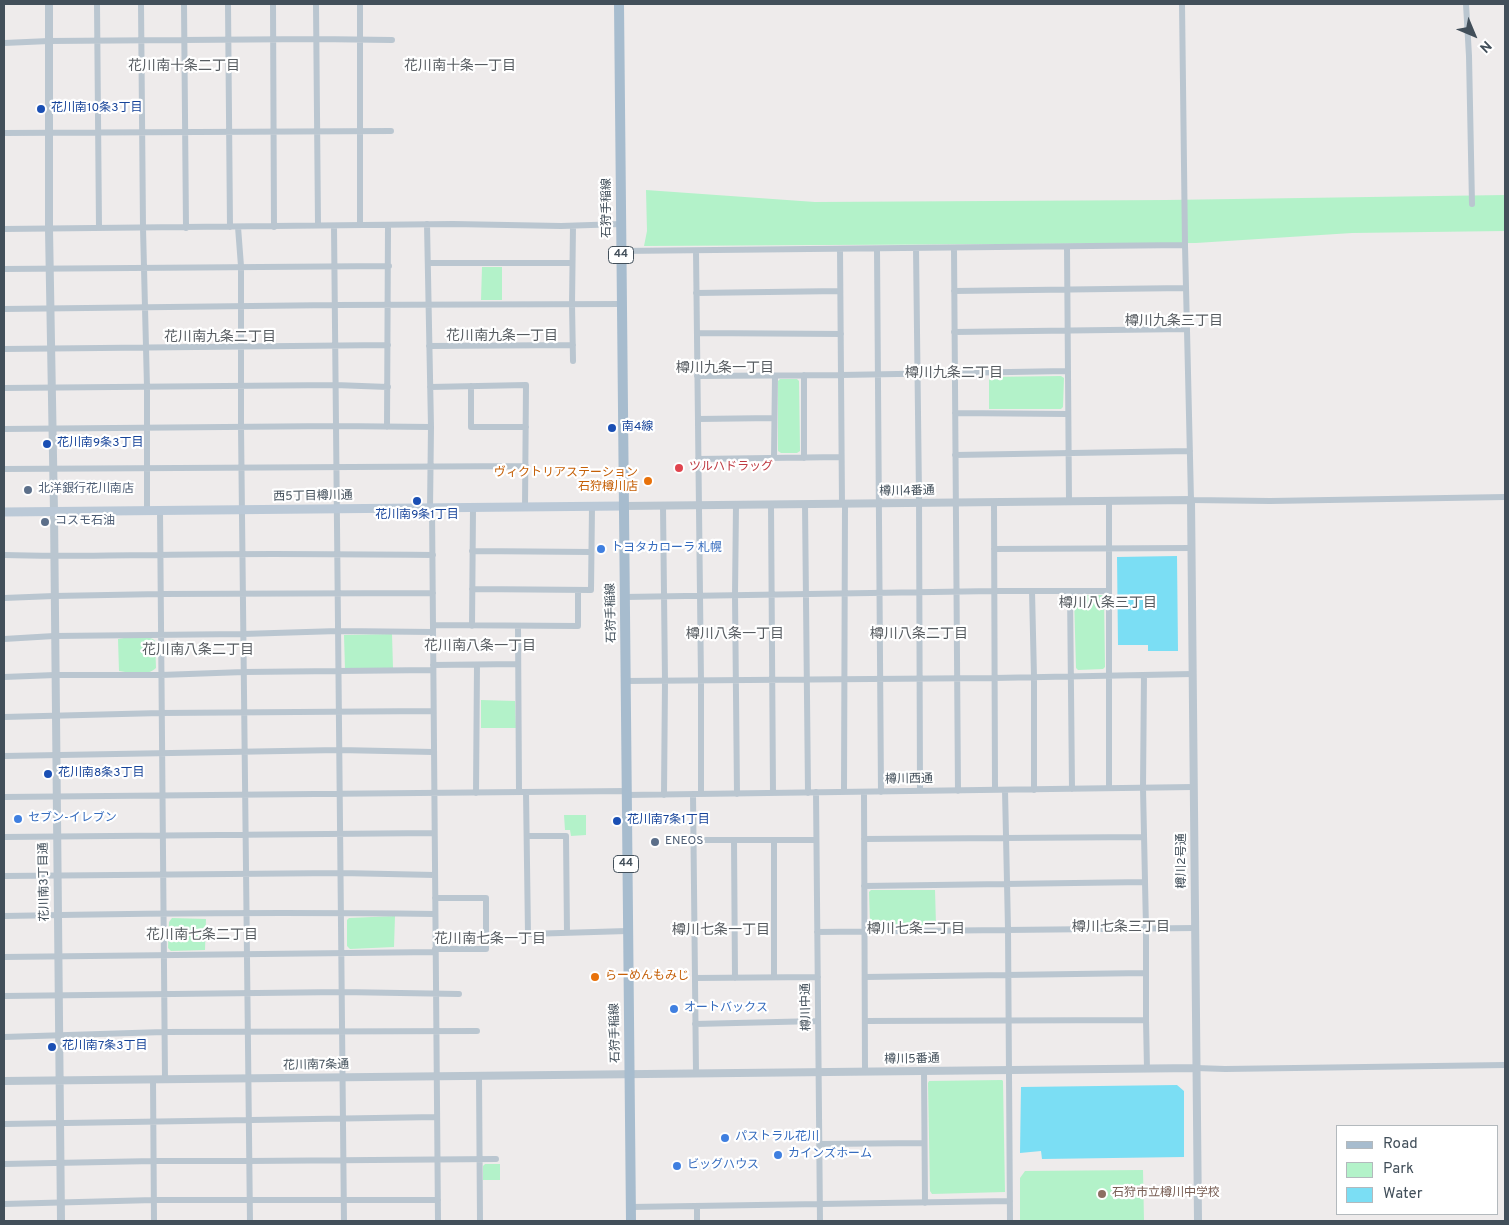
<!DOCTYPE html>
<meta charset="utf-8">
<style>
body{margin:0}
#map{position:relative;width:1509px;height:1225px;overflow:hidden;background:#eeebeb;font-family:Overpass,sans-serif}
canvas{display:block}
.frame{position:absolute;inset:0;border:5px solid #424f5a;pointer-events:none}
.legend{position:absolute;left:1336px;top:1125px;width:162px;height:90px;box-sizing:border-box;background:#fff;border:1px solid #b3b9bd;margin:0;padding:6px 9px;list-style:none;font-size:15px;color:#424f5a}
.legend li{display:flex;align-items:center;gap:10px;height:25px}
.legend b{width:25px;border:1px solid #b3b9bd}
.north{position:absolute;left:1449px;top:10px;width:50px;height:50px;-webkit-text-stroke:4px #fff;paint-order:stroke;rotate:135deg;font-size:14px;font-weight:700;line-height:20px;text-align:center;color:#424f5a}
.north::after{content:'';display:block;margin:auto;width:18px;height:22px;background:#424f5a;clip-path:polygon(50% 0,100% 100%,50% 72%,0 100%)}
</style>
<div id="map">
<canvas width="1509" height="1225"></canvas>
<div class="frame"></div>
<ul class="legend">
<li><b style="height:6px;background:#a7bcce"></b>Road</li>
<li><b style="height:14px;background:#b3f2c9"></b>Park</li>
<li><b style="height:14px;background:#7bdef4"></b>Water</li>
</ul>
<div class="north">N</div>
</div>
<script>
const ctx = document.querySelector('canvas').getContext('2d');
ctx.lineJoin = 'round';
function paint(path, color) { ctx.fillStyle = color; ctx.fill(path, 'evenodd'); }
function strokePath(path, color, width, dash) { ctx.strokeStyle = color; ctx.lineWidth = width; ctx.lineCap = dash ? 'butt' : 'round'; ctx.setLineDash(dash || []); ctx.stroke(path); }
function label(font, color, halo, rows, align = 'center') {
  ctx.font = font + ' Overpass,"Noto Sans JP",sans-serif'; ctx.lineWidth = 4.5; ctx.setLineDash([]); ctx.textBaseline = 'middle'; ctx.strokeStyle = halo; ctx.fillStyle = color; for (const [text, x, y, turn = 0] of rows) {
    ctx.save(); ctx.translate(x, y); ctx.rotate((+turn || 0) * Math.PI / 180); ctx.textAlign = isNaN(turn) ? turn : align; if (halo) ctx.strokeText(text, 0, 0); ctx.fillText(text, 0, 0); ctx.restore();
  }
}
const green = new Path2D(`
 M646 190 815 202 1166 200 1505 195V231L1352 233 1196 243 644 246 647 231Z
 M482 267H502V300H481Z
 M1061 376 1064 378 1063 407 1061 409H989V377Z
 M780 379H797L799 381 800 451 797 453H781L778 451V381Z
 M1076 595H1102L1104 597 1105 667 1103 669 1078 670 1076 668 1074 597Z
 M392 634 393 668 345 669 344 635Z
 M141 635 153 639 155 641 156 668C146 677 131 673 119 671L118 639Z
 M481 700 515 701 516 728H481Z
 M564 815H586V835L571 836 570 830H565Z
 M871 890H935L936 925H871L870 924 869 892Z
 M395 916 394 947 350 949 347 946V920L349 918Z
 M172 918 206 919 205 950 171 951 168 948 169 922Z
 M1002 1080 1003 1081 1005 1192 932 1194 930 1191 928 1083 929 1081Z
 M485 1164H500V1180H483V1166Z
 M1143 1170 1144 1221H1020V1178L1025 1171Z`);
const water = new Path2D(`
 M1177 556 1178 651H1148V645H1118L1117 557Z
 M1177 1085 1184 1091V1157L1042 1159 1041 1151 1020 1153 1021 1087Z`);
const minor = new Path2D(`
 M97 4 99 228
 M141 4 143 228 147 387V511
 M184 4 186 228
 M228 4 230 227
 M273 4 274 227
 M316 4 318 225
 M1182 4 1185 245 1191 500 1270 501 1505 497
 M1466 4 1469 56 1472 204
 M4 43 49 41 316 39 392 40
 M4 133 391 131
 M427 224 431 427
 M360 225V4
 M334 226 344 1221
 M573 226 572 304 573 361
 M238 227 241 266V427L250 1221
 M4 229 453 224 561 226 621 224
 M1067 247 1069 501
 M916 248 919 495 920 791
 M954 248 958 791
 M840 249 842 504
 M877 249 881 792
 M621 251 1185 245
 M696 251 701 681V794
 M428 263H572
 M4 269 389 266
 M954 291 1186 288
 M696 293 840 291
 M4 309 334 305 622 304
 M954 332 1187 329
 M697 333 841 334
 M429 346 573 345
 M4 349 388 345
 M804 375V458
 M697 376 841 375 1067 371
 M471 386V427H526
 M430 387 526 385 525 507
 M4 388 335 385 388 387
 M955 413 1067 414
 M698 419 774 418
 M387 427 388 225
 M4 429 335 426 431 427 430 509
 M955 455 1190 451
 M774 458 775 376
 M698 459 841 457
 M4 469 526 466
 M1109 501V788
 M994 502 995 790
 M805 504 808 793
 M736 505 735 595 737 794
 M771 505 773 793
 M663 506 665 681 664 795
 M432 509 438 1221
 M160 511 165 1079
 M994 549 1191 548
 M472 551 591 552
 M4 555C56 557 107 555 159 555 250 553 342 554 433 555
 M472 589 591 590 592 507
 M1032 591 1034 677V790
 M1070 591 1072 789
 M624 597 994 591H1109
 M4 598 54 596 161 594 433 593
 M433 625 578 626V590
 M472 626 473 509
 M518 626 519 792
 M4 639 54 636 243 634 338 631 433 632
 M433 665 518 664
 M1144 675 1143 788 1146 928V1020L1147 1069
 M4 677 55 675H161L244 672 433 670
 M625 681 994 678 1192 674
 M4 717 161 713 433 711
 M4 756 339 750 433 752
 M1005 790 1008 929 1010 1221
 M526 792 528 934 627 931
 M816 792 820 1221
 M844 792 845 504
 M864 792 865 1072
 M476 793 477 665
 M693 794 696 1073
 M626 795 1193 787
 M4 797 626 791
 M527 836H566L567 933
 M4 837 434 833
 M864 839 1144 837
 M693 840H816
 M734 840 735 978
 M774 840V977
 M4 876 341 873 435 875
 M864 886 1145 882
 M435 898H486V949H435
 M4 916C147 913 291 912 435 914
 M817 932 1195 928
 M4 957 435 952
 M865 977 1146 973
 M695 978 818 977
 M4 996 342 992 459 994
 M865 1021 1146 1020
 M695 1024 818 1021
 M4 1037 164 1032 477 1031
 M1196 1068 1225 1069 1505 1065
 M924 1071 925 1203
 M479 1076 480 1221
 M153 1079 154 1221
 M4 1124 437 1117
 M820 1144 924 1143
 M4 1164 154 1161H249L496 1159
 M4 1204 154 1200H438
 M697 1206V1221
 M631 1207 1010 1201`);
const tertiary = new Path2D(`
 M49 4V229L54 512 61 1221
 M623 506 1191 500 1198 1221
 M4 1081 1196 1068`);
const secondary = new Path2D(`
 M4 512 623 506`);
const primary = new Path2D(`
 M619 4 631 1221`);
const markers = [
 [41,109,5,"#1a4fb4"],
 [612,428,5,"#1a4fb4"],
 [47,444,5,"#1a4fb4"],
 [679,468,5,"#e0444e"],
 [648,481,5,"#e8710a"],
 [28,490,5,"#5c6f8a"],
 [417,501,5,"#1a4fb4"],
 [45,522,5,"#5c6f8a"],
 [601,549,5,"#3f7fe0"],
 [48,774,5,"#1a4fb4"],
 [18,819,5,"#3f7fe0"],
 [617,821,5,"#1a4fb4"],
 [655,842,5,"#5c6f8a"],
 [595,977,5,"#e8710a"],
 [674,1009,5,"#3f7fe0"],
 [52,1047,5,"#1a4fb4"],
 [725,1138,5,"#3f7fe0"],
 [778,1155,5,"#3f7fe0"],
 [677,1166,5,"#3f7fe0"],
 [1102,1194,5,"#8d6e63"]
];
const shields = [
 [621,255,25],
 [626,864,25]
];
const shieldNames = [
 ["44",621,255],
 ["44",626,864]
];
const transitNames = [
 ["花川南10条3丁目",51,109],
 ["南4線",622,428],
 ["花川南9条3丁目",57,444],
 ["花川南9条1丁目",417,516,"center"],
 ["花川南8条3丁目",58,774],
 ["花川南7条1丁目",627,821],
 ["花川南7条3丁目",62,1047]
];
const streetNames = [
 ["石狩手稲線",608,208,-90],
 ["樽川4番通",907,492,-1],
 ["西5丁目樽川通",313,497,-1],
 ["石狩手稲線",612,613,-91],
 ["樽川西通",909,780,-1],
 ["樽川2号通",1183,861,-90],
 ["花川南3丁目通",45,882,-91],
 ["樽川中通",807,1007,-91],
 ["石狩手稲線",616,1033,-91],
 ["樽川5番通",912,1060,-1],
 ["花川南7条通",316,1066,-1]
];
const healthNames = [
 ["ツルハドラッグ",689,468]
];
const foodNames = [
 ["ヴィクトリアステーション",638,474],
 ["石狩樽川店",638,488],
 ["らーめんもみじ",605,977,"left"]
];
const serviceNames = [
 ["北洋銀行花川南店",38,490],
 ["コスモ石油",55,522],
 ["ENEOS",665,842]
];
const shopNames = [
 ["トヨタカローラ 札幌",611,549],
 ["セブン-イレブン",28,819],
 ["オートバックス",684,1009],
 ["パストラル花川",735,1138],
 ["カインズホーム",788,1155],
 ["ビッグハウス",687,1166]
];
const educationNames = [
 ["石狩市立樽川中学校",1112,1194]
];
const neighbourhoodNames = [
 ["花川南十条二丁目",184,67],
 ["花川南十条一丁目",460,67],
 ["樽川九条三丁目",1174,322],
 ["花川南九条一丁目",502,337],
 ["花川南九条二丁目",220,338],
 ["樽川九条一丁目",725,369],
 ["樽川九条二丁目",954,374],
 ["樽川八条三丁目",1108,604],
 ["樽川八条一丁目",735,635],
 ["樽川八条二丁目",919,635],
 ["花川南八条一丁目",480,647],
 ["花川南八条二丁目",198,651],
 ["樽川七条三丁目",1121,928],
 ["樽川七条二丁目",916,930],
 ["樽川七条一丁目",721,931],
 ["花川南七条二丁目",202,936],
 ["花川南七条一丁目",490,940]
];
paint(green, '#b3f2c9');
paint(water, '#7bdef4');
strokePath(minor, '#bac6d0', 6);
strokePath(tertiary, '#bac6d0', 8);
strokePath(secondary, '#bbc9d7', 9);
strokePath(primary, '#a7bcce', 10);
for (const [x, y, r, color] of markers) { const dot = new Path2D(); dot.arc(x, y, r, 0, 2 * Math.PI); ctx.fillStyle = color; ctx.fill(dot); strokePath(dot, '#fff', 2); }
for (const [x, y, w] of shields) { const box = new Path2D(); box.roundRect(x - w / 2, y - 8.5, w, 17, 4); ctx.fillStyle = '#fff'; ctx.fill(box); strokePath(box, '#424f5a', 1); }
label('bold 11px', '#424f5a', null, shieldNames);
label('12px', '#164399', '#fff', transitNames, 'left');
label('12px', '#424f5a', '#fff', streetNames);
label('12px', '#be3a42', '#fff', healthNames, 'left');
label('12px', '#c56008', '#fff', foodNames, 'right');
label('12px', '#4e5e75', '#fff', serviceNames, 'left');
label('12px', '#366cbe', '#fff', shopNames, 'left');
label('12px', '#785e54', '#fff', educationNames, 'left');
label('14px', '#575c61', '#fff', neighbourhoodNames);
</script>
